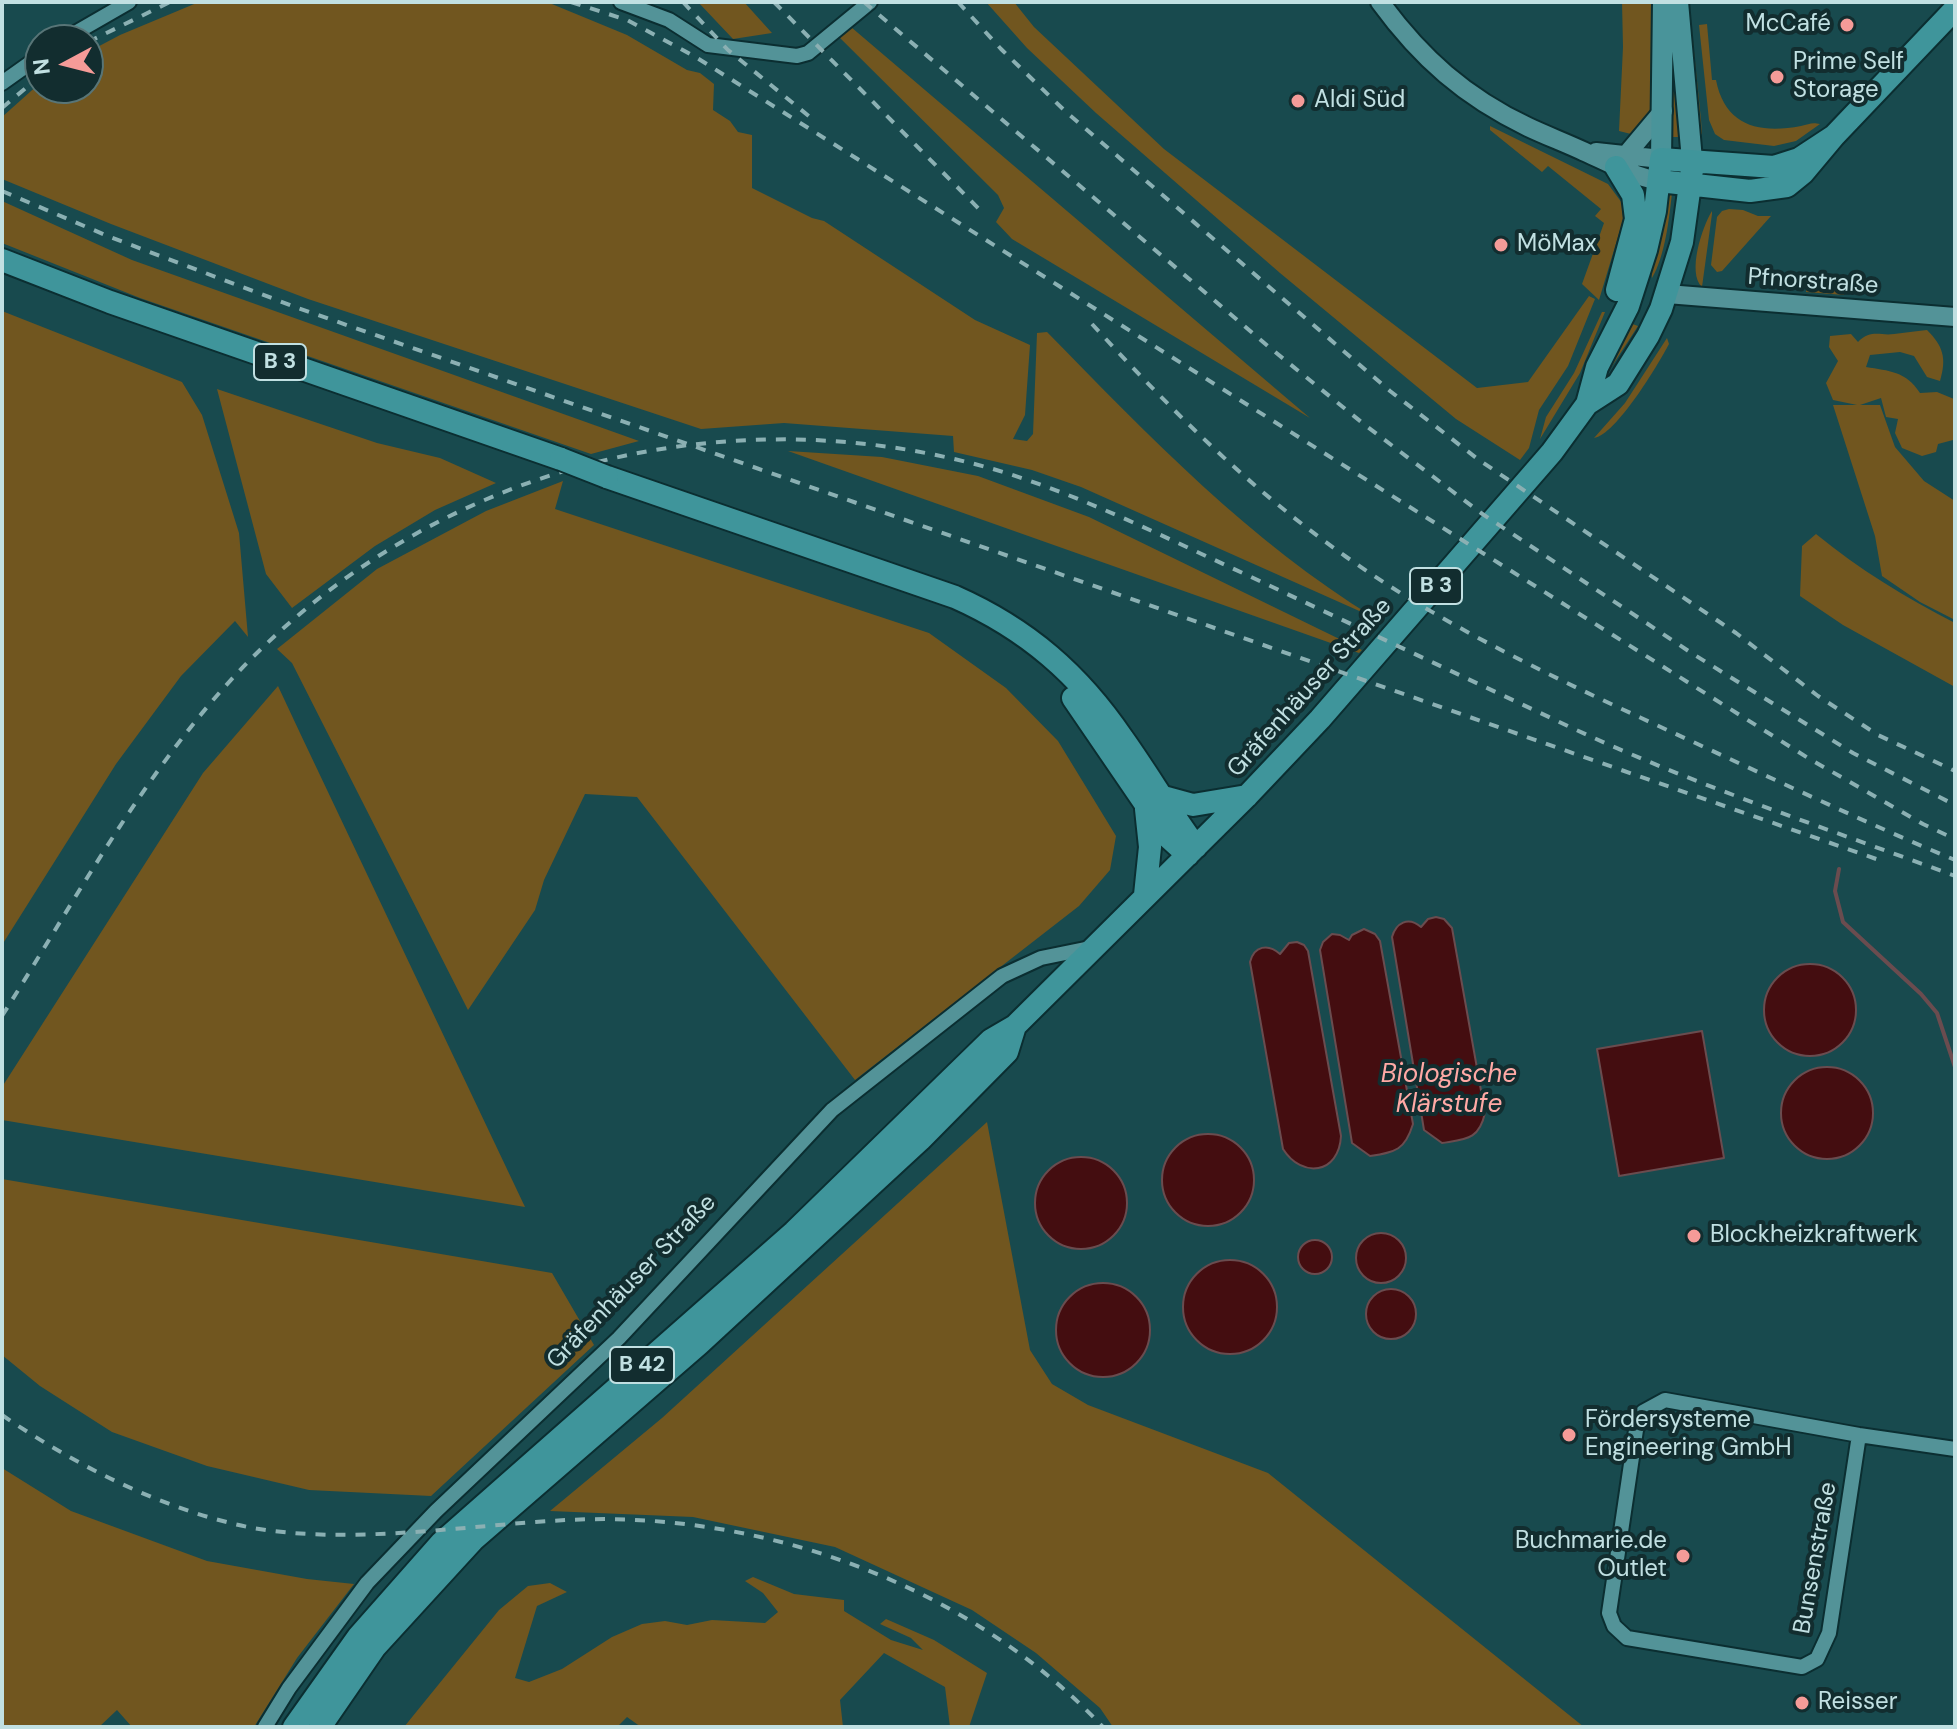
<!DOCTYPE html>
<meta charset="utf-8">
<style>
body{margin:0}
#map{position:relative;width:1957px;height:1729px;overflow:hidden;background:#184a4e;font-family:"DM Sans",sans-serif}
canvas{display:block}
.frame{position:absolute;inset:0;border:4px solid #c1e0e2;pointer-events:none}
.north{position:absolute;left:24px;top:24px;width:80px;height:80px;box-sizing:border-box;background:#122d2f;border:2px solid #587577;border-radius:50%;rotate:263deg;font-size:22px;font-weight:700;line-height:32px;text-align:center;color:#c1e0e2}
.north::after{content:'';display:block;margin:auto;width:28px;height:36px;background:#f59b98;clip-path:polygon(50% 0,100% 100%,50% 72%,0 100%)}
</style>
<div id="map">
<canvas width="1957" height="1729"></canvas>
<div class="frame"></div>
<div class="north">N</div>
</div>
<script>
const ctx = document.querySelector('canvas').getContext('2d');
ctx.lineJoin = 'round';
function paint(path, color) { ctx.fillStyle = color; ctx.fill(path, 'evenodd'); }
function strokePath(path, color, width, dash) { ctx.strokeStyle = color; ctx.lineWidth = width; ctx.lineCap = dash ? 'butt' : 'round'; ctx.setLineDash(dash || []); ctx.stroke(path); }
function label(font, color, halo, rows, align = 'center') {
  ctx.font = font + ' "DM Sans",sans-serif'; ctx.lineWidth = 8; ctx.setLineDash([]); ctx.textBaseline = 'middle'; ctx.strokeStyle = halo; ctx.fillStyle = color; for (const [text, x, y, turn = 0] of rows) {
    ctx.save(); ctx.translate(x, y); ctx.rotate((+turn || 0) * Math.PI / 180); ctx.textAlign = isNaN(turn) ? turn : align; if (halo) ctx.strokeText(text, 0, 0); ctx.fillText(text, 0, 0); ctx.restore();
  }
}
const green = new Path2D(`
 M199 2H547L627 35 687 70 700 73 714 84 713 110 730 121 738 132 752 135V188L812 218 824 221 975 320 1030 345 1025 415 1013 439 1027 441 1033 434 1037 333 1047 332C1148 435 1250 542 1375 618L1081 487 1032 470 954 452 953 436 784 423 701 429 308 299 111 224 2 179V117L40 83V88H88V52L120 35Z
 M698 2H744L772 33 733 39Z
 M986 2H1014L1034 27 1164 149 1477 388 1528 382 1589 296 1595 299 1568 366 1539 410 1529 448 1520 460 1456 419 1280 273 1096 113 1027 48Z
 M1622 2H1655L1656 108 1639 128 1631 134 1619 131 1623 47Z
 M1671 2 1685 137H1668Z
 M1684 2H1689L1701 120 1702 134 1699 136Z
 M1707 24 1712 80H1716C1725 126 1759 134 1801 126 1809 124 1812 122 1820 124L1796 141 1774 146 1724 140 1715 134 1709 120 1699 25Z
 M851 27 1310 418 1012 239 996 222 1004 208 998 195 838 36Z
 M1490 126 1608 184 1622 203 1623 220 1599 300 1582 284 1604 223 1595 216 1601 209 1548 166 1542 172 1490 130Z
 M1666 193H1672C1669 220 1665 256 1652 278L1651 270Z
 M2 201 132 260 639 441 591 454 140 298 2 243Z
 M1729 209 1743 210 1758 216H1771L1722 271 1717 272 1711 265 1717 217 1722 211Z
 M1712 211V214L1702 287C1687 273 1702 227 1712 211Z
 M1806 284 1845 287 1844 295 1806 292Z
 M2 311 182 382 202 415 239 533 248 637 235 621 181 676 116 764 2 945Z
 M1602 312H1605L1580 373 1540 439 1546 417 1574 373Z
 M1627 322 1638 326 1603 380Z
 M1927 330C1943 346 1947 358 1940 381L1927 377 1914 356 1900 352 1870 355 1866 367C1889 371 1906 371 1920 393L1937 392 1954 399 1955 433 1953 440 1938 444 1936 452 1922 456 1902 448 1895 433 1898 419 1886 417 1881 398 1860 405H1880L1895 447 1924 481 1955 501V620L1920 602 1882 576 1875 536 1833 405H1857L1833 400 1826 383 1838 361 1829 347 1830 336 1851 334 1858 342C1871 329 1880 336 1894 334 1905 333 1915 331 1927 330Z
 M1667 338 1669 344C1658 365 1616 435 1594 438L1625 403Z
 M217 389 377 443 440 458 496 483 435 510 375 546 292 608 266 574Z
 M788 451 882 457 978 476 1089 517 1362 650 1359 653Z
 M563 481 555 509 929 633 1006 688 1058 741 1116 836 1110 870 1079 906 855 1080 637 797 585 794 544 880 535 910 468 1010 292 663 277 649 377 569 486 511Z
 M1816 534C1860 570 1905 597 1955 623V687L1843 625 1800 596 1802 546Z
 M278 686 300 733 525 1207 2 1120V1087L203 773Z
 M987 1122 1030 1350 1052 1384 1088 1405 1268 1473 1584 1727H1113L1100 1708 1036 1653 972 1610 835 1547 693 1517 550 1511 662 1418Z
 M2 1179 552 1273 594 1345 431 1496 309 1490 207 1466 112 1432 40 1386 2 1355Z
 M2 1468 71 1511 207 1561 307 1579 354 1584 297 1658 254 1727H132L117 1710 99 1727H2Z
 M753 1577 794 1594 844 1600V1611L891 1640 923 1650 911 1638 880 1624 886 1619 934 1640 987 1673 969 1727H950L945 1687 884 1653 840 1700 843 1727H641L627 1717 617 1727H404L499 1610 528 1586 550 1583 567 1592 537 1606 515 1678 529 1682 562 1669 612 1637 642 1624 665 1621 687 1625 712 1620 765 1623 778 1612 763 1593 745 1581Z`);
const water = new Path2D(`
 M1436 917 1444 919 1452 928 1485 1113C1479 1140 1466 1139 1442 1143L1424 1130 1392 937C1396 923 1408 916 1421 927L1428 919Z
 M1364 929 1375 934 1380 941 1413 1124C1405 1150 1396 1152 1370 1156L1352 1143 1320 950 1323 942 1332 934 1340 935 1349 940 1352 935Z
 M1297 942 1304 945 1308 951 1341 1136C1339 1174 1302 1179 1283 1149L1250 962C1254 946 1268 943 1280 954L1289 943Z
 M1764 1010a46 46 0 1 1 92 0a46 46 0 1 1-92 0Z
 M1702 1031 1724 1158 1619 1176 1597 1049Z
 M1781 1113a46 46 0 1 1 92 0a46 46 0 1 1-92 0Z
 M1162 1180a46 46 0 1 1 92 0a46 46 0 1 1-92 0Z
 M1035 1203a46 46 0 1 1 92 0a46 46 0 1 1-92 0Z
 M1356 1258a25 25 0 1 1 50 0a25 25 0 1 1-50 0Z
 M1298 1257a17 17 0 1 1 34 0a17 17 0 1 1-34 0Z
 M1183 1307a47 47 0 1 1 94 0a47 47 0 1 1-94 0Z
 M1056 1330a47 47 0 1 1 94 0a47 47 0 1 1-94 0Z
 M1366 1314a25 25 0 1 1 50 0a25 25 0 1 1-50 0Z`);
const stream = new Path2D(`
 M1839 869 1835 891 1843 922 1921 994 1937 1013 1955 1067`);
const minor = new Path2D(`
 M621 2 669 20 708 45 797 56 808 53 870 2
 M63 40 129 2
 M2 83 40 56
 M1859 1435 1829 1633 1817 1659 1802 1667 1627 1638 1614 1626 1609 1613 1636 1430 1643 1412 1665 1400 1859 1435 1955 1449
 M265 1727 289 1688 367 1583 436 1511 619 1338 832 1110 1002 976 1041 958 1090 948`);
const tertiary = new Path2D(`
 M1380 2C1421 58 1465 97 1528 127 1547 136 1566 143 1585 152 1610 163 1632 176 1659 181
 M1596 152 1661 159
 M1626 155 1663 111
 M1667 294 1955 317`);
const secondary = new Path2D(`
 M1678 2 1692 160
 M1661 159 1663 2`);
const primary = new Path2D(`
 M1616 167 1633 195 1636 219 1617 290
 M1659 181 1750 191 1787 186 1803 173 1834 136 1955 9
 M2 260 110 302 561 459
 M1587 404 1618 384 1648 336 1661 309 1682 242 1692 170
 M607 477 955 597C1027 629 1079 674 1123 739 1148 774 1170 812 1196 847
 M1073 698 1168 837 1188 855
 M1160 796 1193 805 1247 796
 M1145 895 1150 847 1146 809
 M294 1727 358 1637 441 1543 794 1232 991 1040 1015 1026 1247 796 1320 719 1552 452 1587 404 1597 367 1628 306 1646 250 1655 211 1661 159 1774 167 1799 159 1834 136
 M320 1727 375 1647 473 1540 699 1344 920 1140 1007 1052 1015 1026`);
const rail = new Path2D(`
 M571 2 627 20 694 56 1808 758 1923 824 1955 839
 M683 2 728 50 810 117
 M774 2 982 212
 M864 2 1269 347 1365 425 1481 513 1693 654 1853 753 1955 805
 M958 2 1001 49 1065 111 1390 391 1479 460 1736 633 1818 696 1878 735 1955 771
 M88 42 170 2
 M2 108 40 76
 M2 191 110 237 298 308 1882 861
 M1092 324C1171 410 1249 488 1345 556 1452 632 1572 686 1691 741 1778 781 1866 823 1955 860
 M2 1016C80 893 154 753 259 651 453 461 734 395 993 469 1081 495 1164 537 1247 575 1355 626 1462 676 1570 727 1694 785 1826 828 1955 876
 M2 1415C75 1465 161 1509 248 1527 347 1546 466 1525 567 1520 761 1510 968 1584 1103 1727`);
const primaryBridge = new Path2D(`
 M561 459 607 477`);
const markers = [
 [1847,25,8,"#f59b98"],
 [1777,77,8,"#f59b98"],
 [1298,101,8,"#f59b98"],
 [1501,245,8,"#f59b98"],
 [1694,1236,8,"#f59b98"],
 [1569,1435,8,"#f59b98"],
 [1683,1556,8,"#f59b98"],
 [1802,1703,8,"#f59b98"]
];
const shields = [
 [280,362,52],
 [1436,586,52],
 [642,1365,64]
];
const shieldNames = [
 ["B 3",280,362],
 ["B 3",1436,586],
 ["B 42",642,1365]
];
const poiNames = [
 ["McCafé",1831,25,"right"],
 ["Prime Self",1793,63],
 ["Storage",1793,91],
 ["Aldi Süd",1314,101],
 ["MöMax",1517,245],
 ["Blockheizkraftwerk",1710,1236],
 ["Fördersysteme",1585,1421],
 ["Engineering GmbH",1585,1449],
 ["Buchmarie.de",1667,1542,"right"],
 ["Outlet",1667,1570,"right"],
 ["Reisser",1818,1703]
];
const streetNames = [
 ["Pfnorstraße",1813,282,4],
 ["Gräfenhäuser Straße",1310,688,-48],
 ["Gräfenhäuser Straße",632,1282,-46],
 ["Bunsenstraße",1816,1558,-80]
];
const waterNames = [
 ["Biologische",1449,1075],
 ["Klärstufe",1449,1105]
];
paint(green, '#71561f');
paint(water, '#440d10');
strokePath(water, '#6a4c4f', 2);
strokePath(stream, '#6a4c4f', 4);
strokePath(minor, '#0b2e31', 18);
strokePath(tertiary, '#0b2e31', 22);
strokePath(secondary, '#0b2e31', 24);
strokePath(primary, '#0b2e31', 26);
strokePath(minor, '#539398', 14);
strokePath(tertiary, '#539398', 18);
strokePath(secondary, '#49949a', 20);
strokePath(primary, '#3f959b', 22);
strokePath(rail, '#8bb0b3', 4, [10, 10]);
strokePath(primaryBridge, '#0b2e31', 26, []);
strokePath(primaryBridge, '#3f959b', 22);
for (const [x, y, r, color] of markers) { const dot = new Path2D(); dot.arc(x, y, r, 0, 2 * Math.PI); ctx.fillStyle = color; ctx.fill(dot); strokePath(dot, '#122d2f', 3); }
for (const [x, y, w] of shields) { const box = new Path2D(); box.roundRect(x - w / 2, y - 18, w, 36, 6); ctx.fillStyle = '#122d2f'; ctx.fill(box); strokePath(box, '#c1e0e2', 2); }
label('bold 22px', '#c1e0e2', null, shieldNames);
label('24px', '#c1e0e2', '#122d2f', poiNames, 'left');
label('24px', '#c1e0e2', '#122d2f', streetNames);
label('italic 26px', '#ffa9a5', '#122d2f', waterNames);
</script>
